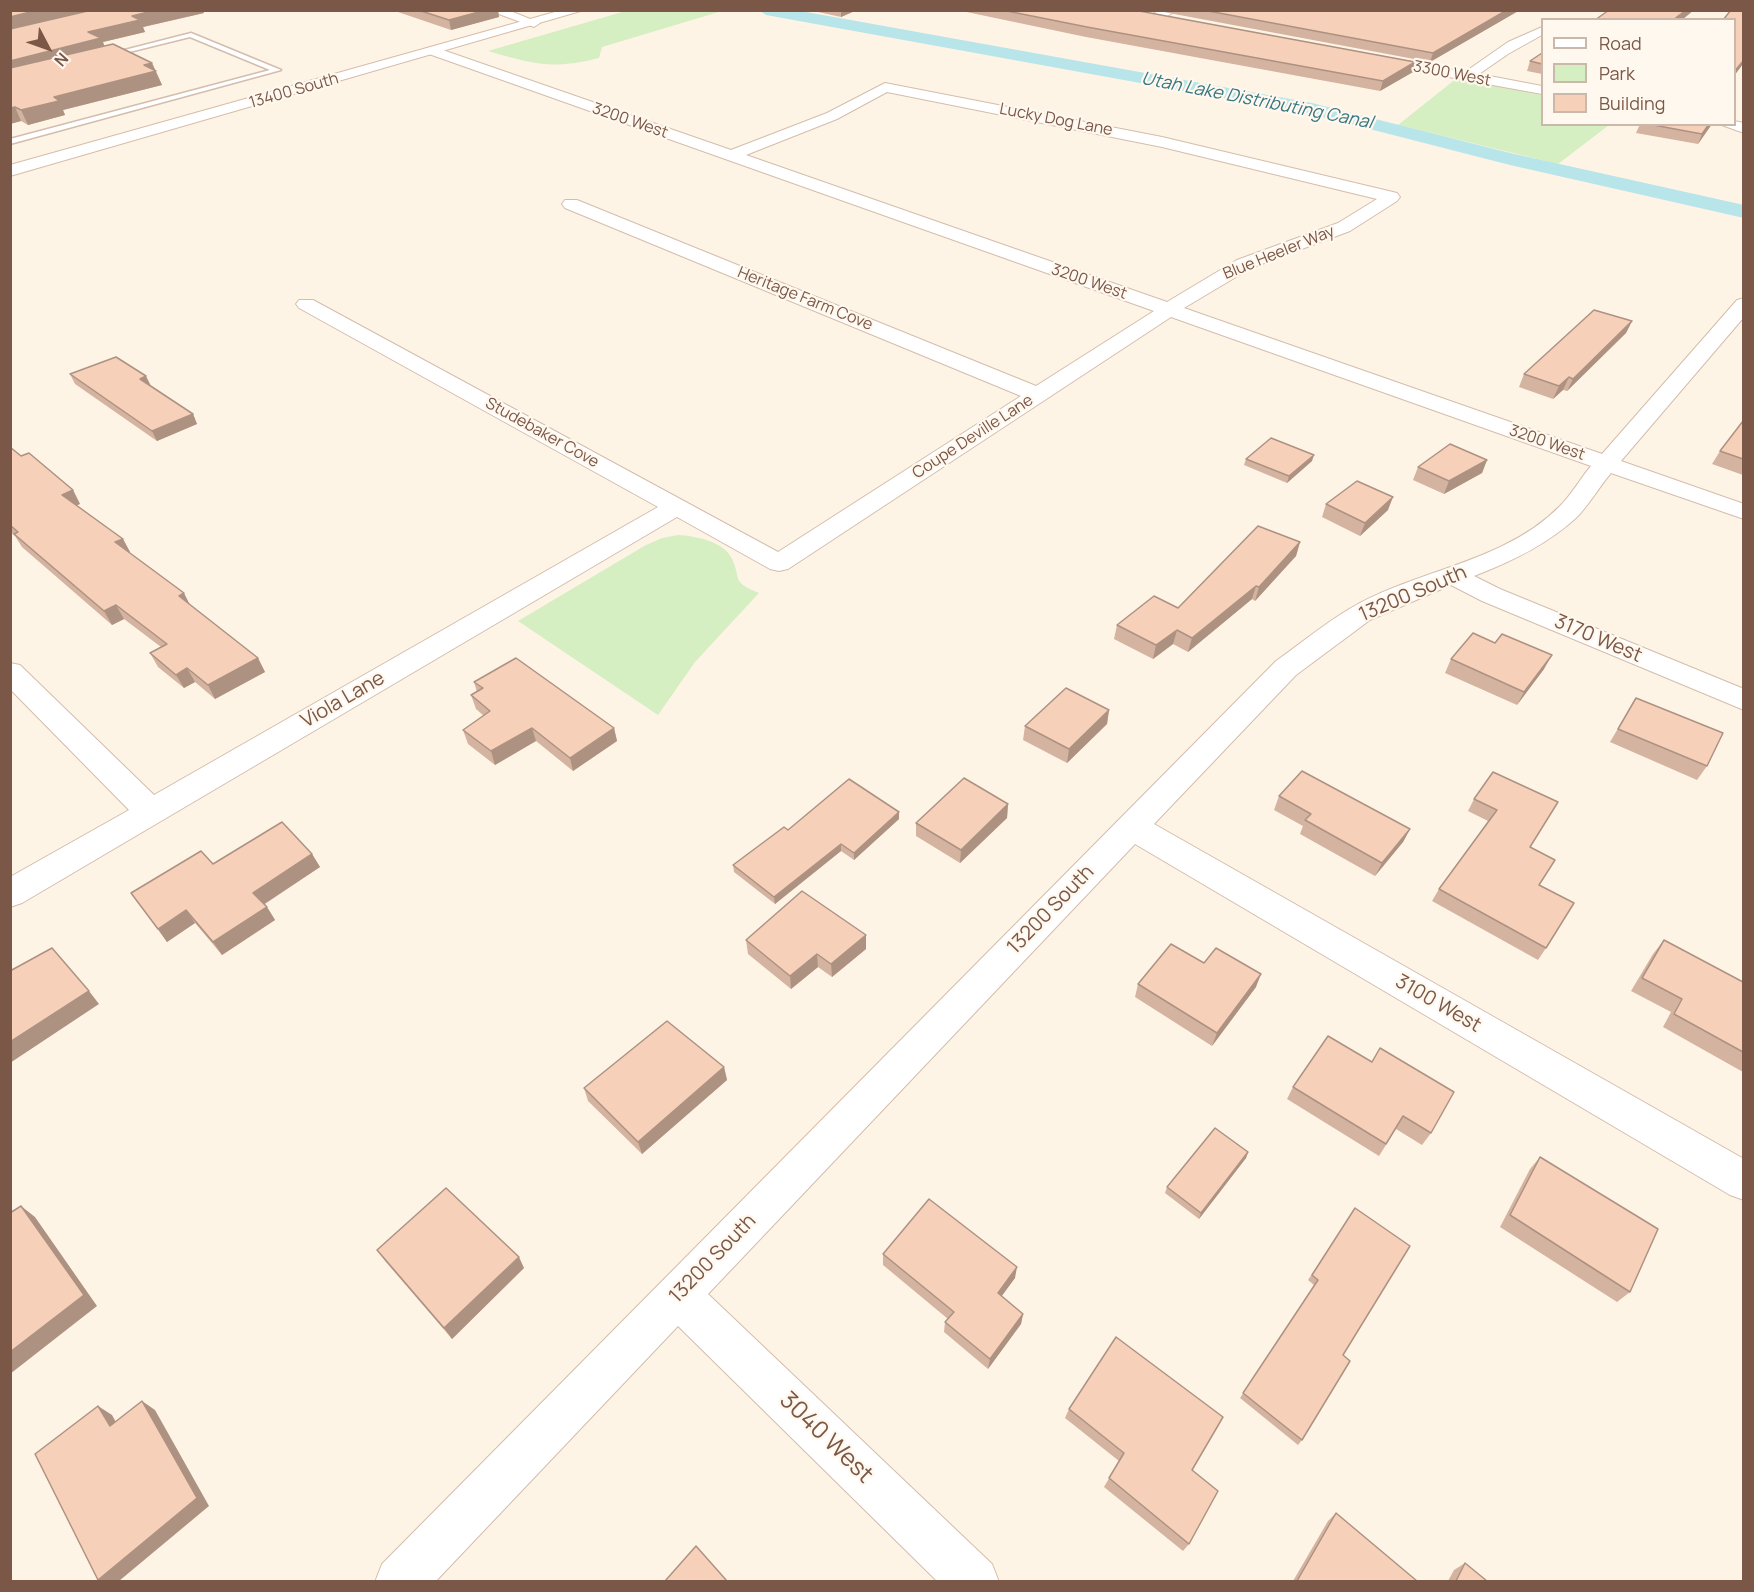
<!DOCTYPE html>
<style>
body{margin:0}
#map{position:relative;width:1754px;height:1592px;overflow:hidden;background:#fef4e5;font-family:Manrope,sans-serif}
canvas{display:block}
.frame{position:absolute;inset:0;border:12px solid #7b5747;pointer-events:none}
.legend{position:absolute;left:1541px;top:18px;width:195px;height:108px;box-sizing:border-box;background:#fff8ee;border:2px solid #cab8ab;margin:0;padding:8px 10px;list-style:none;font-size:18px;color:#7b5747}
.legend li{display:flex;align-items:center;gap:12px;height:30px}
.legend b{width:30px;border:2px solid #cab8ab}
.north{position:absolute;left:18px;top:18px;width:60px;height:60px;-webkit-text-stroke:4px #fff8ee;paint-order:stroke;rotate:131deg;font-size:16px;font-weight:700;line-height:24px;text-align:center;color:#7b5747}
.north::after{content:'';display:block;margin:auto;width:21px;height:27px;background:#7b5747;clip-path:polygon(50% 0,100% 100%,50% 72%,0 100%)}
</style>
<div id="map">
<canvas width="1754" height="1592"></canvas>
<div class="frame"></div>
<ul class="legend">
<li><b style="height:8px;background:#fff"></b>Road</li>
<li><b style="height:16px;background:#d5eec2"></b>Park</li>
<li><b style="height:16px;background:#f7d0ba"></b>Building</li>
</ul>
<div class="north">N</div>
</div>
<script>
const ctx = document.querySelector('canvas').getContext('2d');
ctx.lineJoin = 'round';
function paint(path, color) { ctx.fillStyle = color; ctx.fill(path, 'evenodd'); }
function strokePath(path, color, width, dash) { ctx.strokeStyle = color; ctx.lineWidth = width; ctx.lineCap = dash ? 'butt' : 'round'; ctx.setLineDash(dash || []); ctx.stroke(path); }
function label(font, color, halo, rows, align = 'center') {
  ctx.font = font + ' Manrope,sans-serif'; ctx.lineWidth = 4.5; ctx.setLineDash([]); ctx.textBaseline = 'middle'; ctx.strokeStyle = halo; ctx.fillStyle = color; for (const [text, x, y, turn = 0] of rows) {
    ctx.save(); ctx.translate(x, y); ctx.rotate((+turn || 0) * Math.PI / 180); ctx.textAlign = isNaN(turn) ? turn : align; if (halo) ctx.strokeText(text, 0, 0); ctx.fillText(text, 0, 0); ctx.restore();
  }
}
const green = new Path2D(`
 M629 10 722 11 602 47 599 58C552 70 533 64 488 51Z
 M1457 78 1542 95V124L1609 125 1558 164 1398 125Z
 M678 535C695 536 724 541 732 559 742 580 730 581 759 593L695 662 658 715 518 621 646 545 662 538Z`);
const canal = new Path2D(`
 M759 10H795L1312 103 1510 153 1744 205V218L1510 165 1311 114 766 15Z`);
const lane = new Path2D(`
 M191 33 281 70 10 144V139L270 70 190 37 105 58 101 56Z`);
const street = new Path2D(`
 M488 10H508L540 23 534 27Z
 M1160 10H1176L1161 21H1151V15Z
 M1542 27V35L1508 54 1479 74 1542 86V94L1372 63 1365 59 1372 55 1465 72 1508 42Z
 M434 47 731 150 827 113 885 83 1162 137 1397 193 1400 197 1397 201 1350 231 1251 268 1184 308 1602 454 1737 300 1744 298V317L1621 461 1744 504V519L1611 473C1599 487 1589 505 1576 518 1546 545 1511 562 1474 576L1500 589 1744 689V710L1482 601 1451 585 1370 620 1296 675 1154 824 1744 1159V1200L1730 1195 1135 844 708 1294 992 1564 999 1582H938L678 1326 435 1582H375L382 1564 1276 661C1300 644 1325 623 1351 608 1418 569 1504 563 1560 506 1572 494 1580 479 1591 466L1171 317 788 569 779 571 770 569 677 517 22 903 10 907V877L129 810 10 689V663L20 665 154 795 658 507 299 308 296 304 299 300H313L778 552 1021 396 565 208 562 204 565 200H577L1036 386 1154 311 429 54V48ZM887 92 1162 147 1377 199 1338 223 1237 260 1167 302 746 155 837 119Z
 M1734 121 1744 123V133L1719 124H1734Z`);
const secondary = new Path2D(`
 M562 10H584L10 176V165Z`);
const wall = new Path2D(`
 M10 10 204 13 143 27 145 32 103 42 104 46 152 63 162 85 63 110 65 115 28 125 21 121 10 124Z
 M392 10H498L499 17 451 30Z
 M809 10H857L841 17Z
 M957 10H1134L1415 62 1413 72 1380 91 1086 37Z
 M1153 10H1520L1430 62Z
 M1542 53V74L1527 71 1530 61Z
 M1640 124H1712L1698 144 1636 133Z
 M1632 321 1626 333 1567 391 1563 390 1553 399 1519 387 1524 374Z
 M70 374 151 386 193 414 197 424 157 441 75 384Z
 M1743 421V475L1712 464 1720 451Z
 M10 447 21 456 73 490 80 504 77 505 123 539 130 552 129 553 190 605 258 658 265 672 215 699 195 682 184 688 158 667 150 653 161 647 124 619 112 625 22 547 15 536 10 532Z
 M1246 459 1312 461 1287 483 1244 465Z
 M1487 460 1482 473 1444 494 1413 480 1418 467Z
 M1326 504 1388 510 1360 536 1322 517Z
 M1300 542 1296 556 1255 601 1252 599 1188 652 1173 644 1153 659 1114 639 1117 625 1178 608Z
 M1451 659 1544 669 1517 705 1445 673Z
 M474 682 614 728 617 741 573 771 536 741 495 765 468 744 463 730 484 716 476 709 471 695 477 692Z
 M1636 698 1707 766 1697 780 1610 742Z
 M1109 710 1107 724 1067 763 1023 740 1025 726Z
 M1493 772 1530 847 1539 885 1546 948 1538 960 1432 901 1439 889 1488 821 1468 811 1474 799Z
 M1279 796 1410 829 1403 842 1375 876 1300 834 1303 826 1274 810Z
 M1008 804 1007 818 960 863 916 836V823Z
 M899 819 854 860 841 851 775 904 734 872 733 865 788 830Z
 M312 854 320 867 265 904 275 920 222 955 195 923 167 942 131 893 213 864Z
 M746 940 866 949 832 977 818 967 791 989 748 954Z
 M1664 940 1743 982V1072L1663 1027 1671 1012 1631 991 1653 954Z
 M1204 963 1256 987 1212 1046 1135 997 1138 984Z
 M1328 1036 1431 1133 1422 1145 1396 1129 1379 1156 1287 1099 1293 1087Z
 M724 1067 727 1080 642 1154 588 1101 584 1088Z
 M1248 1152 1246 1158 1199 1219 1165 1193 1167 1187Z
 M1540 1157 1630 1292 1617 1302 1500 1227 1530 1169Z
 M1355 1208 1343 1355 1302 1440 1298 1445 1240 1398 1314 1285 1308 1280Z
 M377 1250 524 1268 452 1339 385 1261Z
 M883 1254 1015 1278 1001 1296 1023 1314 1021 1324 988 1369 944 1332 945 1322 948 1319 883 1265Z
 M1069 1409 1192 1470 1189 1544 1183 1551 1104 1487 1119 1461 1065 1418Z
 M1336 1513 1417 1581H1293L1328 1521Z
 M1465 1563 1487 1581H1448L1454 1570Z`);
const shadedWall = new Path2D(`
 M38 10H96L10 31V17Z
 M156 10H203L204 13 143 27 145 32 103 42 106 51 10 76V61L132 16Z
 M486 10H498L499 17 451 30 449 20Z
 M841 10H857L841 17Z
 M1507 10H1520L1430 62 1433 53Z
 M1686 10H1694L1682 20H1673Z
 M1743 61V64L1734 76V72Z
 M1415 62 1413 72 1380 91 1383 81Z
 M152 63 162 85 63 110 65 115 28 125 21 110 54 97Z
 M15 107 21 121 10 124V108Z
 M1709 124H1712L1698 144 1702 134Z
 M1632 321 1626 333 1567 391 1573 379Z
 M146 376 151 386 140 379Z
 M1569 377 1563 390 1553 399 1559 386Z
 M193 414 197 424 157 441 152 431Z
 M1314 455 1312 461 1287 483 1289 476Z
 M1487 460 1482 473 1444 494 1449 481Z
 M73 490 80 504 70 508 62 495Z
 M1393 497 1388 510 1360 536 1365 523Z
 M123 539 130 552 122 556 115 542Z
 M1300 542 1296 556 1255 601 1259 587Z
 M1256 586 1252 599 1188 652 1192 638Z
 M184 593 191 607 179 596Z
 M116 605 124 619 112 625 104 611Z
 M1177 630 1173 644 1153 659 1156 645Z
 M1552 655 1544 669 1517 705 1524 692Z
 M258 658 265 672 215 699 208 685Z
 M187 668 195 682 184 688 176 675Z
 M1109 710 1107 724 1067 763 1069 749Z
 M532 728 536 741 495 765 491 751Z
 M614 728 617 741 573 771 570 758Z
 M1008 804 1007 818 960 863 961 850Z
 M899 812V819L854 860V853Z
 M1410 829 1403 842 1375 876 1382 863Z
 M841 844V851L775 904 774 897Z
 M312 854 320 867 261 906 253 893Z
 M267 907 275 920 222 955 213 942Z
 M186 910 195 923 167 942 158 929Z
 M866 935V949L832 977 831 964Z
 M817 954 818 967 791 989 790 976Z
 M1261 974 1256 987 1212 1046 1217 1033Z
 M89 991 99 1004 10 1063V1042Z
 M724 1067 727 1080 642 1154 638 1142Z
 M1248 1152 1246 1158 1199 1219 1201 1213Z
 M21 1206 35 1217 97 1306 10 1374V1352Z
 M519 1257 524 1268 452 1339 444 1328Z
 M1017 1267 1015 1278 996 1304 998 1293Z
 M1023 1314 1021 1324 988 1369 990 1359Z
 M142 1401 155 1410 209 1506 119 1581H102L98 1580Z
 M98 1406 112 1415 123 1435 110 1426Z`);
const building = new Path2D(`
 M10 10H38L10 17Z
 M92 10H156L132 16 140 20 88 32 101 38 10 61V29Z
 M418 10H486L449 20Z
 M1002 10H1134L1415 62 1383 81 1087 27Z
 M1203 10H1507L1433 53Z
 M1609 10H1686L1673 20H1595Z
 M1731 10 1743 11V61L1734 72V20H1723Z
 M113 44 152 63 144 65 156 71 54 97 59 101 21 110 15 107 10 108V68Z
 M1542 53V64L1530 61Z
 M1648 124H1709L1702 134Z
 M1594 310 1632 321 1573 379 1569 377 1559 386 1524 374Z
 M116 357 146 376 140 379 193 414 152 431 70 374Z
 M1743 421V459L1720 451Z
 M1271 438 1314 455 1289 476 1246 459Z
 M1450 444 1487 460 1449 481 1418 467Z
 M10 447 21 456 29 453 73 490 62 495 123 539 115 542 184 593 179 596 258 658 208 685 187 668 176 675 150 653 167 644 116 605 104 611 14 534 18 532 10 525Z
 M1357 481 1393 497 1365 523 1326 504Z
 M1258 526 1300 542 1259 587 1256 586 1192 638 1177 630 1156 645 1117 625 1154 596 1178 608Z
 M1473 633 1495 643 1502 634 1552 655 1524 692 1451 659Z
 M516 658 614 728 570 758 532 728 491 751 463 730 490 711 471 695 483 688 474 682Z
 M1066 688 1109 710 1069 749 1025 726Z
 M1636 698 1723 733 1707 766 1618 729Z
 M1302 771 1410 829 1382 863 1305 820 1311 814 1279 796Z
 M1493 772 1558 802 1530 847 1555 860 1539 885 1574 903 1546 948 1439 889 1497 810 1474 799Z
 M964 778 1008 804 961 850 916 823Z
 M849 779 899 812 854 853 841 844 774 897 733 865 784 827 788 830Z
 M282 822 312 854 253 893 267 907 213 942 186 910 158 929 131 893 201 851 213 864Z
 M802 891 866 935 831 964 817 954 790 976 746 940Z
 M1664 940 1743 982V1052L1674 1014 1682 999 1642 978Z
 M1171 944 1204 963 1216 948 1261 974 1217 1033 1138 984Z
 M52 948 89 991 10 1042V971Z
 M667 1021 724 1067 638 1142 584 1088Z
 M1328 1036 1372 1062 1380 1048 1454 1092 1431 1133 1403 1116 1386 1144 1293 1087Z
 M1215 1128 1248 1152 1201 1213 1167 1187Z
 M1540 1157 1658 1229 1630 1292 1510 1215Z
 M446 1188 519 1257 444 1328 377 1250Z
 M929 1199 1017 1267 998 1293 1023 1314 990 1359 945 1322 954 1312 883 1254Z
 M21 1206 84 1295 10 1352V1213Z
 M1355 1208 1410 1246 1343 1355 1350 1361 1302 1440 1243 1393 1318 1280 1312 1275Z
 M1116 1337 1223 1417 1192 1470 1218 1491 1189 1544 1109 1478 1124 1453 1069 1409Z
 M142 1401 197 1498 98 1580 35 1454 98 1406 110 1426Z
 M1336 1513 1417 1581H1297Z
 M696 1546 727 1581H665Z
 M1465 1563 1487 1581H1456Z`);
const farStreetnames = [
 ["3300 West",1452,74,11],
 ["13400 South",294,91,-16],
 ["Lucky Dog Lane",1056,120,11],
 ["3200 West",630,121,19],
 ["Blue Heeler Way",1279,253,-22],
 ["3200 West",1089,282,19],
 ["Heritage Farm Cove",805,299,22],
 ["Studebaker Cove",542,433,29],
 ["Coupe Deville Lane",973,437,-33],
 ["3200 West",1547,443,19]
];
const farWaternames = [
 ["Utah Lake Distributing Canal",1257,101,11]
];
const streetNames = [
 ["13200 South",1413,594,-23],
 ["3170 West",1598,639,23],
 ["Viola Lane",343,700,-30],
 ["13200 South",1051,910,-46],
 ["3100 West",1438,1004,30],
 ["13200 South",713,1259,-46]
];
const nearStreetnames = [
 ["3040 West",826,1438,44]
];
paint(green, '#d5eec2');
paint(canal, '#b7e5ea');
strokePath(lane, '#d4bdac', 3);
strokePath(street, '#d4bdac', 2);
strokePath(secondary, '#d8bca9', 2);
paint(lane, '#fff');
paint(street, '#fff');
paint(secondary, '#fff');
paint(wall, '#d4b3a0');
paint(shadedWall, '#ad9282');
paint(building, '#f7d0ba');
strokePath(building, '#ad9282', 1.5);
label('16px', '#7b5747', '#fff8ee', farStreetnames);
label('italic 18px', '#397882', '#fff8ee', farWaternames);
label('20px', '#7b5747', '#fff8ee', streetNames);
label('24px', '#7b5747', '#fff8ee', nearStreetnames);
</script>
